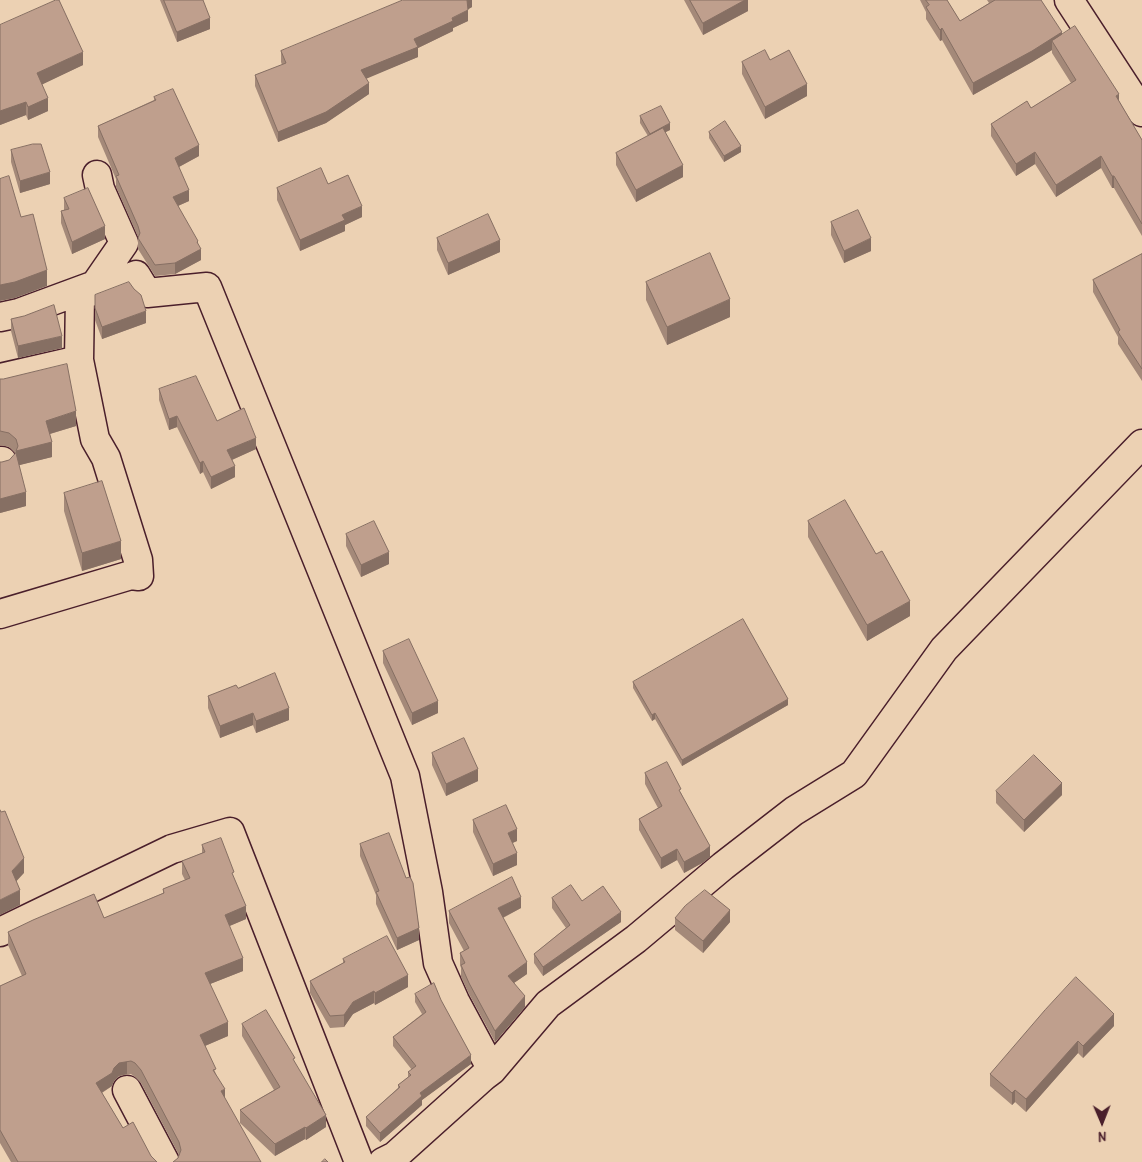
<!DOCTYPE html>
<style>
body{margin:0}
#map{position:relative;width:1142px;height:1162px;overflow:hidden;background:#ecd1b3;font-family:"Patrick Hand",sans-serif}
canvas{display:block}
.north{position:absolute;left:1077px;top:1097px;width:50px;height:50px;-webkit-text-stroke:4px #ecd1b3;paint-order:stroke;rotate:179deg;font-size:14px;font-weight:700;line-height:20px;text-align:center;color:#4a1f2b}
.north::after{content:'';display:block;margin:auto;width:18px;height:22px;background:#4a1f2b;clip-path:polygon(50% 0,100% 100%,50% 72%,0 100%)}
</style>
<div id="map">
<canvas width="1142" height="1162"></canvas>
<div class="north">N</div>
</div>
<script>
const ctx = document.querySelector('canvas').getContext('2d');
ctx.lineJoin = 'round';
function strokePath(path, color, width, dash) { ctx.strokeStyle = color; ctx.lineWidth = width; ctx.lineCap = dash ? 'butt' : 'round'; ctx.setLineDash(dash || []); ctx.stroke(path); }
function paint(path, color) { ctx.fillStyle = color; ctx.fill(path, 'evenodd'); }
const street = new Path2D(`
 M1069 0 1142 112
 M0 317 19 313 95 285 124 243 100 189 97 175
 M0 378 79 360
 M0 461H2
 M0 614 131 575 139 576 138 560 106 458 95 439 79 360 80 296 136 275 147 293 207 287 405 776 428 892 438 963 455 1001 492 1070
 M0 932 172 849 230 832 359 1162
 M127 1090 165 1162
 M383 1162 395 1156 484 1076 492 1070 548 1004 636 939 723 866 794 811 854 774 944 649 1142 444`);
const wall = new Path2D(`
 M160 0H203L210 29 177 42Z
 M472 0V7L468 9V21L453 28V31L418 48V57L366 78 369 94 326 123 278 142 255 86V75L282 65 281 62V51Z
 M684 0H748V11L703 35Z
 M920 0H947L960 21 989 3 987 0H1041L1062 35 1119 101 1142 140V236L1114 188H1112L1101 168 1056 197 1035 164 1016 176 991 136V124L1031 108 1071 83 1052 53V50L1032 62 973 95 942 40 940 41 926 19V12Z
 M0 25 83 65 42 84 48 111 28 120 26 115 0 125Z
 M770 60 807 96 765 119 742 74V62Z
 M154 97 199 156 179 167 189 201 178 206 198 244 201 260 175 274 155 276 138 249V237L116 187V179L98 137V126L154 100Z
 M640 116 670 130 665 132 683 177 636 202 616 165V153L648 136 640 123Z
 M709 132 741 152 724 162 709 138Z
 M11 150 50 184 20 193 11 162Z
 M328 184 362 217 345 225V231L300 251 277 200V188Z
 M64 198 105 239 72 254 61 223V211L64 210Z
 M831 222 871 251 844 263 831 235Z
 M437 238 500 252 448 275 437 250Z
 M1142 254V381L1118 344V337L1093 292V280Z
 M646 282 730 317 667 345 646 300Z
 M95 295 146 323 102 339 95 320Z
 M11 319 62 348 18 358 11 331Z
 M0 379 76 426 50 434 52 457 19 465 26 506 0 513V462H2L9 460 16 454 9 447 0 445Z
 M159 389 217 421 256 449 232 460 235 477 211 489 203 472 200 474 177 427 169 430 159 400Z
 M64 493 121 559 82 571 64 511Z
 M808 521 910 616 867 641 808 537Z
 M346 534 389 564 361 577 346 546Z
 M383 651 438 713 412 725 383 663Z
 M633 682 788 705 682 766 655 719 652 721 633 688Z
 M238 688 289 720 256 733 253 725 220 738 208 708V696Z
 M432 753 478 781 446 796 432 765Z
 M645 773 681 793 710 857 704 862 684 873 677 860 661 869 639 830V819L658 808 645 784Z
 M996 791 1062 795 1024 832 996 803Z
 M473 820 517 841 512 843 517 865 493 876 473 832Z
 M360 844 419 940 397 950 376 904V895L360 856Z
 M202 845 234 879 246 919 229 926 243 971 210 984 228 1036 205 1046 225 1097 178 1158 179 1155 141 1083 135 1077 131 1074 119 1076 114 1081 112 1086 102 1093 123 1128 157 1162H11L0 1143V986L22 976 8 945V932L104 918 163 893V889L185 880 182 874V861L202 853Z
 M552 898 582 901 621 922 543 976 534 963V954L566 928 552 908Z
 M521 908 503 918 527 974 514 983 525 1007 495 1042 469 994 461 977V968L460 965V953L464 951 449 923V911Z
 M675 918 730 922 703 953 675 930Z
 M343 959 408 987 375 1005 374 1003 353 1014 344 1027 330 1028 310 993V981L343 963Z
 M415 994 471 1064 422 1100V1105L380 1142 366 1126V1117L398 1088V1085L408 1077V1072L412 1070 393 1046V1037L422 1014 415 1002Z
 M242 1024 295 1063 326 1127 306 1140 305 1139 275 1156 240 1123V1110L274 1090 242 1036Z
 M1114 1026 1083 1058 1078 1053 1026 1112 1015 1102 1012 1105 990 1086V1074Z`);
const shadedWall = new Path2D(`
 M467 0H472V7L467 10Z
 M745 0H748V11L703 35V23Z
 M468 10V21L453 28V31L418 48V57L361 81V70L414 39Z
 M210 18V29L177 42V32Z
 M942 28V40L940 41V30Z
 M1062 32V44L1052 41V50L1032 62 973 95V83Z
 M83 52V65L37 87V73Z
 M369 83V94L326 123 278 142V132Z
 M807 84V96L765 119V107Z
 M1119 94V106L1116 96Z
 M48 98V111L28 120V107Z
 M26 102V115L0 125V111Z
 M670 123V130L650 140V134Z
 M199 145V156L175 169V158Z
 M741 146V152L724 162V156Z
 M1035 152V164L1016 176V164Z
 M1101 156V168L1056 197V185Z
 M683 165V177L636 202V190Z
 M50 172V184L20 193V181Z
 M1112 176H1114V188H1112Z
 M189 190V201L173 208V197Z
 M362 206V217L345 225V231L300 251V240L342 215Z
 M105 226V239L72 254V242Z
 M871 238V251L844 263V251Z
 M500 240V252L448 275V263Z
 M198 241V250L201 249V260L175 274V263Z
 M47 270V286L15 298 0 301V285Z
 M730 299V317L667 345V327Z
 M146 311V323L102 339V327Z
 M62 336V348L18 358V346Z
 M76 411V426L46 435V421Z
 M177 416V427L169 430V419Z
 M256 438V449L227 462V450Z
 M52 442V457L16 466V451Z
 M203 461V472L200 474V463Z
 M235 466V477L211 489V477Z
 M26 492V506L0 513V499Z
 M121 541V559L82 571V553Z
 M389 552V564L361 577V565Z
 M910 601V616L867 641V625Z
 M788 699V705L682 766V760Z
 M438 701V713L412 725V713Z
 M289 708V720L256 733V721Z
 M253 713V725L220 738V726Z
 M655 713V719L652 721V715Z
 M478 769V781L446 796V784Z
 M1062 783V795L1024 832V820Z
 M517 829V841L508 845V833Z
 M710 846V857L704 862 684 873V862Z
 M677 849V860L661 869V858Z
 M517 853V865L493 876V864Z
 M24 858V873L12 886V871Z
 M20 890V905L0 915V900Z
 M521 897V908L498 920V908Z
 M246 906V919L225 928V915Z
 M730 910V922L703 953V941Z
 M621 912V922L543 976V967Z
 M419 928V940L397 950V938Z
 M243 958V971L205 986V973Z
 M527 962V974L508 987V976Z
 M408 975V987L375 1005V993Z
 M374 991V1003L353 1014 344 1027V1015L353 1002Z
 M525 996V1007L495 1042V1031Z
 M1114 1014V1026L1083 1058V1046Z
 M228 1022V1036L200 1048V1035Z
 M1078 1041V1053L1026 1112V1099Z
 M471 1055V1064L422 1100V1105L380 1142V1133L420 1093Z
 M127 1061V1074L119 1076 114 1081 112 1086 96 1096V1083L119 1063Z
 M225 1089V1102L221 1091Z
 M1015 1090V1102L1012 1105V1093Z
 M326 1115V1127L306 1140V1128Z
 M305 1127V1139L275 1156V1144Z`);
const building = new Path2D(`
 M56 0H59L83 52 37 73 48 98 28 107 26 102 0 111V25Z
 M164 0H203L210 18 177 32Z
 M403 0H467L468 10 452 18 453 21 414 39 418 47 361 70 369 83 326 112 278 132 255 75 286 63 281 51Z
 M690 0H745L703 23Z
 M926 0H947L960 21 995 0H1041L1062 32 1032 51 973 83 942 28 940 30 926 7 929 5Z
 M1075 26 1119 94 1116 96 1142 140V224L1114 176H1112L1101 156 1056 185 1035 152 1016 164 991 124 1027 101 1031 108 1076 80 1052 41Z
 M765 50 770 60 789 50 807 84 765 107 742 62Z
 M173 89 199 145 175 158 189 190 173 197 198 241 197 242 201 249 175 263 155 265 138 238 140 233 138 226 116 176 119 175 98 126 156 100 154 97Z
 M661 106 670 123 650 134 640 116Z
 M725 121 741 146 724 156 709 132Z
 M663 128 683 165 636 190 616 153Z
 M33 144H41L50 172 20 181 11 150Z
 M321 168 328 184 348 175 362 206 342 215 345 220 300 240 277 188Z
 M9 176 21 217 33 214 47 270 15 282 0 285V179Z
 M88 188 105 226 72 242 61 211 69 209 64 198Z
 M858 210 871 238 844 251 831 222Z
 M488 214 500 240 448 263 437 238Z
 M710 253 730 299 667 327 646 282Z
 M1142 254V369L1118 332 1120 330 1093 280Z
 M129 282 134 289 141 295 146 311 102 327 95 308V295Z
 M54 305 62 336 18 346 11 319 24 316Z
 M67 364 76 411 46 421 52 442 16 451 18 446 16 439 9 433 0 431V379H3Z
 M196 376 217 421 244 408 256 438 227 450 235 466 211 477 203 461 200 463 177 416 169 419 159 389Z
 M16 453 26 492 0 499V462H2L9 460Z
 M102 481 121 541 82 553 64 493Z
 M845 500 876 554 882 551 910 601 867 625 808 521Z
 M374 521 389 552 361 565 346 534Z
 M743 619 788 699 682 760 655 713 652 715 633 682Z
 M409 639 438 701 412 713 383 651Z
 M275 673 289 708 256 721 253 713 220 726 208 696 236 685 238 688Z
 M464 738 478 769 446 784 432 753Z
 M1034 755 1062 783 1024 820 996 791Z
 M667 762 681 789 679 790 710 846 704 851 684 862 677 849 661 858 639 819 662 806 645 773Z
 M506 805 517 829 508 833 517 853 493 864 473 820Z
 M0 810 1 812 5 811 24 858 12 871 20 890 0 900Z
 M389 833 406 878 410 877 413 883 419 928 397 938 376 892 379 891 360 844Z
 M221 838 234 872 232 873 246 906 225 915 243 958 205 973 228 1022 200 1035 216 1069 213 1070 225 1089 221 1091 261 1162H173L178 1158 181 1150 179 1142 141 1070 135 1063 131 1061 119 1063 114 1068 112 1073 96 1083 123 1128 133 1122 151 1156 157 1162H18L0 1130V986L26 974 8 932 33 920 94 894 104 918 164 893 163 889 190 878 182 861 205 852 202 845Z
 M512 877 521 897 498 908 527 962 508 976 525 996 495 1031 469 983 461 965 465 963 460 953 469 948 449 911Z
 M571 885 582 901 603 886 621 912 543 967 534 954 570 925 552 898Z
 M705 890 730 910 703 941 675 918 685 906Z
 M387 936 408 975 375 993 374 991 353 1002 344 1015 330 1016 310 981 345 962 343 959Z
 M1076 977 1114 1014 1083 1046 1078 1041 1026 1099 1015 1090 1012 1093 990 1074 1045 1010Z
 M434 983 441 1000 471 1055 420 1093 422 1096 380 1133 366 1117 400 1087 398 1085 411 1075 408 1072 416 1066 393 1037 426 1012 415 994Z
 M266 1010 295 1058 293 1059 326 1115 306 1128 305 1127 275 1144 240 1110 280 1087 242 1024Z
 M325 1159 328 1162H322Z`);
strokePath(street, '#4a1f2b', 31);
strokePath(street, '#ecd1b3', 28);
paint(wall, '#a48979');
paint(shadedWall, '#866f63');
paint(building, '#bf9f8d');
strokePath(building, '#866f63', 1);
</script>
